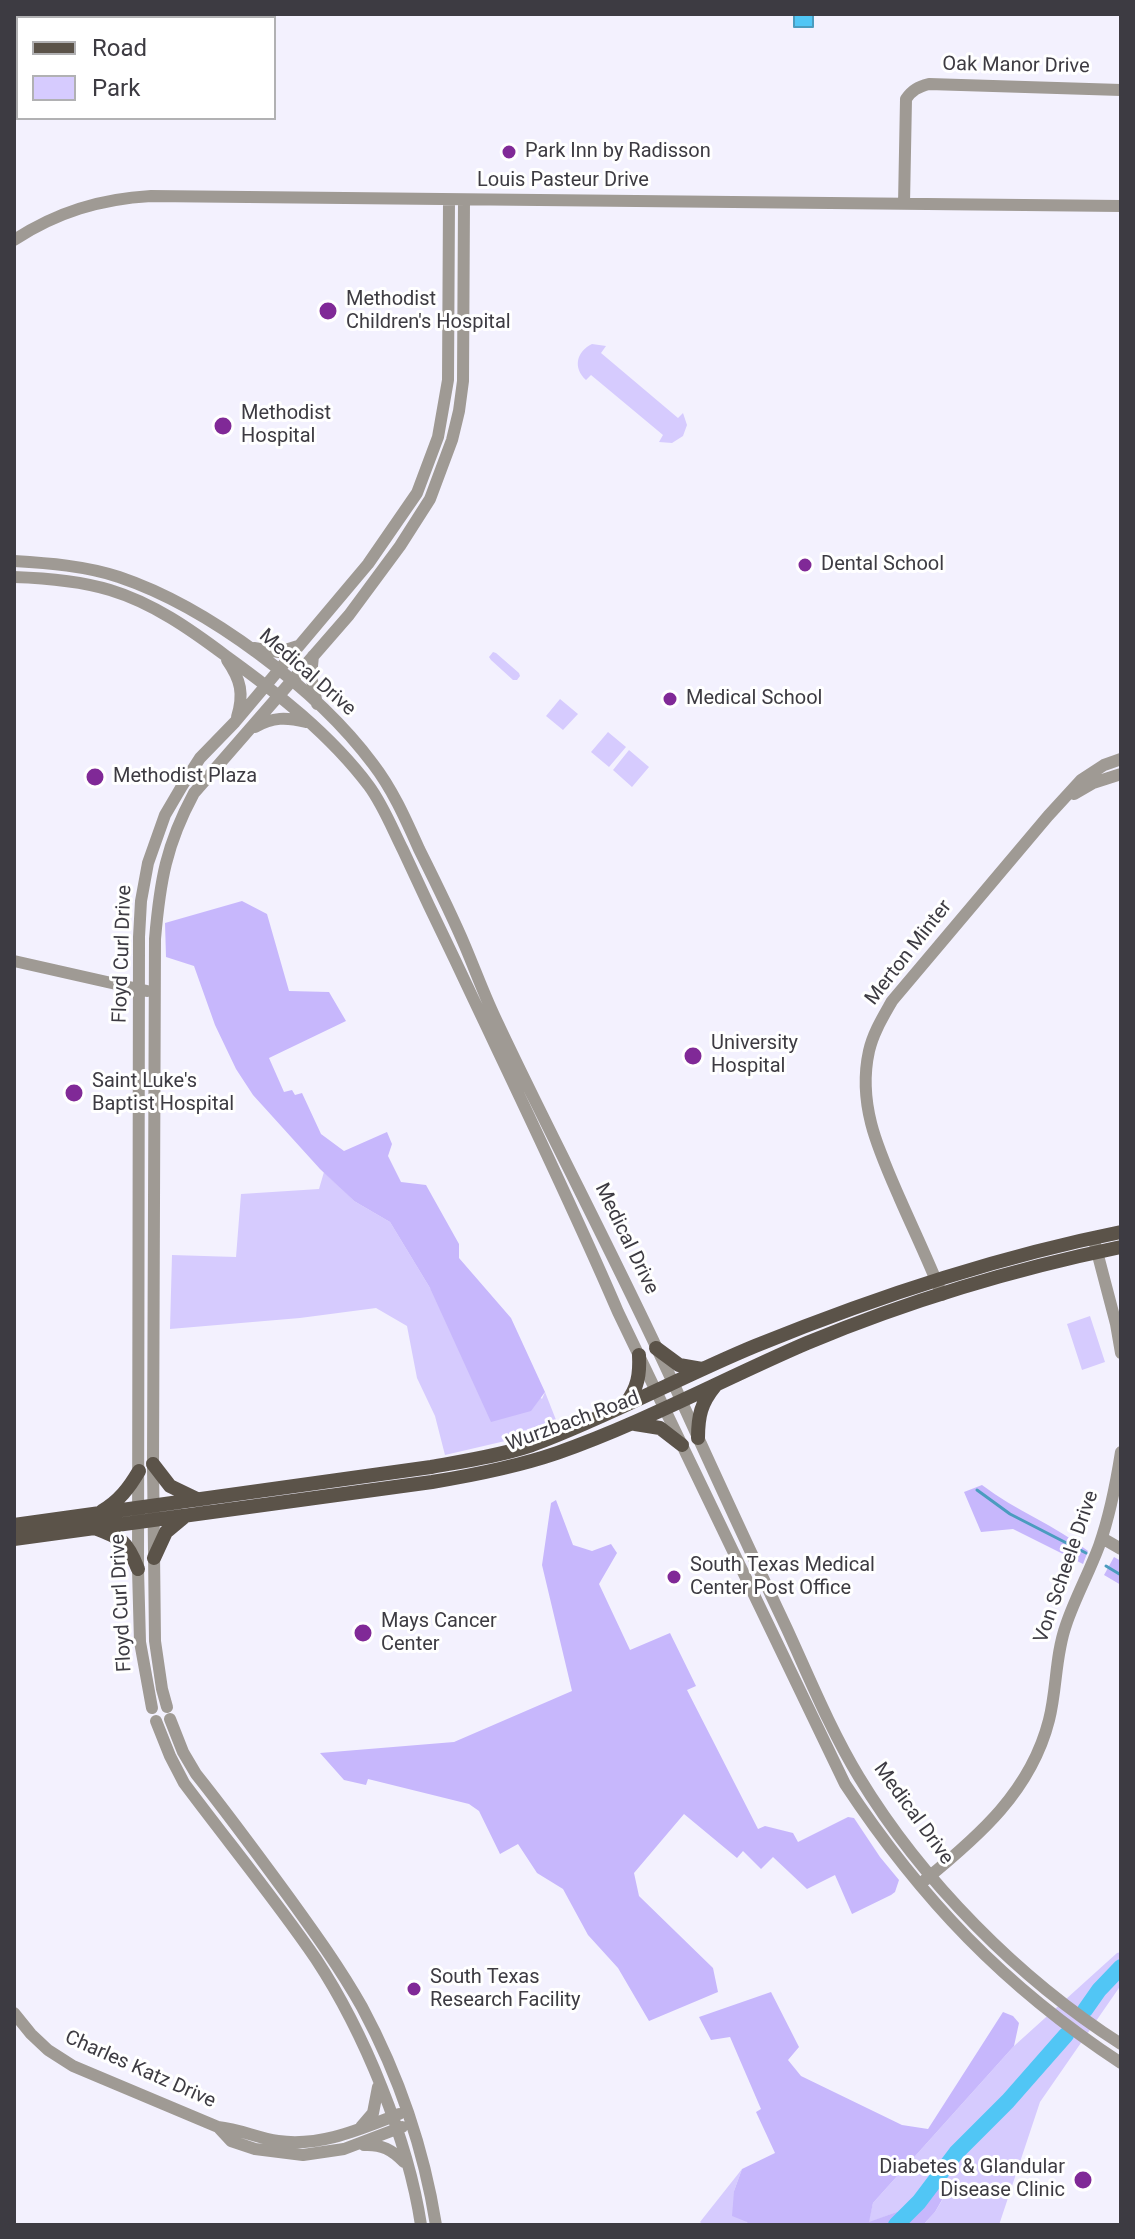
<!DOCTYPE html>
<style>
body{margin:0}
#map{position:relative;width:1135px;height:2239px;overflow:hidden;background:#f3f1fe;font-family:Roboto,sans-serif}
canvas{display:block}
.frame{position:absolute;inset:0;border:16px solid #3d3b42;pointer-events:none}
.legend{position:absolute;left:16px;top:16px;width:260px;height:104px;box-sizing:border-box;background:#fff;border:2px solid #b1b1b3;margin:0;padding:10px 14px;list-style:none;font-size:24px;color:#3d3b42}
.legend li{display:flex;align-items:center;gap:16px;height:40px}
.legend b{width:40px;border:2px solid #b1b1b3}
</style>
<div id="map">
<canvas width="1135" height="2239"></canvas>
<div class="frame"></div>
<ul class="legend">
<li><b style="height:10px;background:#5b5349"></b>Road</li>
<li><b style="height:22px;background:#d6cbfe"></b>Park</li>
</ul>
</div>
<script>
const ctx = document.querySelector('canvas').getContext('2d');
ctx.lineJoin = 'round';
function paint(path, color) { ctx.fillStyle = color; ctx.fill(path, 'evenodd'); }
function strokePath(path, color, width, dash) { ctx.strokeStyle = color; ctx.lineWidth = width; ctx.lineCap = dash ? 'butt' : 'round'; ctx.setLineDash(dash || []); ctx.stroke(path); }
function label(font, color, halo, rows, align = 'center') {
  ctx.font = font + ' Roboto,sans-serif'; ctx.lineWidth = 6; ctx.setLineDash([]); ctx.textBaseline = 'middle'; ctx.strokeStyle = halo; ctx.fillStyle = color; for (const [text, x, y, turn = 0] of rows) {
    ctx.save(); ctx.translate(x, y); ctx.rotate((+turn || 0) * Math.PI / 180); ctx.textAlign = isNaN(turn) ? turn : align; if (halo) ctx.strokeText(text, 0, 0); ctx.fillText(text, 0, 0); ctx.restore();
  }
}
const green = new Path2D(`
 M592 344 606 346 601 353 678 418 683 413 687 425 683 436 672 443 659 442 663 435 591 375 586 380C573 368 576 352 592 344Z
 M493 652 496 653 519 673 520 676 517 680H513L491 660 489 657Z
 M560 699 578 714 563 730 546 716Z
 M608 732 626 747 609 767 591 752Z
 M629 750 649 767 632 787 613 770Z
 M324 1172 354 1201 390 1222 430 1288 542 1399 545 1392 558 1425 531 1435 445 1455 435 1416 417 1378 407 1326 376 1308 300 1318 170 1329 172 1255 236 1257 241 1194 319 1189Z
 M1090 1316 1105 1362 1082 1370 1067 1324Z
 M1121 1952V1985L1040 2102 999 2225H923L935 2212 950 2187 936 2184 902 2210 868 2223 873 2203 1014 2046 1117 1953Z
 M742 2169 734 2191 748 2225H703L700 2222Z`);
const forest = new Path2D(`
 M242 901 267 914 289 991 329 992 346 1021 269 1058 284 1092 292 1090 295 1095 302 1093 321 1134 344 1151 387 1132 392 1144 388 1156 401 1182 426 1185 459 1244V1258L511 1318 545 1392 531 1411 491 1422 430 1288 390 1222 354 1201 320 1169 253 1095 236 1069 215 1025 194 966 166 957 165 923Z
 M982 1485C1016 1511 1055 1525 1088 1551L1083 1564 1013 1529 981 1532 964 1492Z
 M556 1500 573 1545 592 1551 611 1544 617 1553 599 1584 630 1650 670 1633 696 1686 687 1690 758 1829 765 1826 793 1833 798 1842 848 1817 854 1818 880 1857 899 1880 895 1892 891 1895 852 1914 835 1875 807 1889 773 1857 761 1869 743 1851 737 1858 684 1814 634 1873 639 1896 713 1968 718 1992 649 2021 618 1968 588 1935 563 1889 537 1873 518 1844 500 1854 479 1811 469 1804 368 1779 366 1785 344 1780 320 1753 454 1742 572 1691 542 1565 551 1503Z
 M1114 1557 1121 1561V1585L1104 1575Z
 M771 1992 799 2047 788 2060 801 2076 902 2125 928 2129 1003 2012 1013 2016 1019 2023 1014 2046 873 2203 869 2222 902 2210 936 2184 950 2186 935 2212 923 2225H748L747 2222 732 2216 734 2191 742 2169 775 2153 756 2112 761 2109 730 2037 711 2040 699 2017Z`);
const water = new Path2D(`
 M794 14H813V27H794Z`);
const stream = new Path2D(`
 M977 1490 1010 1514 1086 1553
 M1106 1566 1121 1575`);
const river = new Path2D(`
 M1085 2010 1099 1990 1121 1967
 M896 2225 919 2202 956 2153 1008 2101 1066 2035`);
const minor = new Path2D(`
 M904 204 906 99C912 90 918 87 929 84L1121 90
 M14 240C57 212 100 199 151 196L1121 206
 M14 561C48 563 86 566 119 577 208 607 317 689 373 764 393 790 406 820 419 849 435 881 451 913 465 946 476 972 486 1000 499 1026 558 1151 624 1274 681 1400 716 1477 751 1553 787 1629 809 1677 831 1731 859 1777 922 1881 1019 1979 1121 2044
 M14 577C45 578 80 581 110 590 153 603 190 629 226 656 276 692 331 735 369 786 383 805 392 828 403 850 420 887 437 923 455 960 510 1077 567 1193 618 1312L845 1784C921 1899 1005 1987 1121 2063
 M254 648 279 652 298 646
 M313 656 311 676 317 704
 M227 660C241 680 244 694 237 717
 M255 727C273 717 286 717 306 722
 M1074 794 1093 783 1121 774
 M14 961 147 991
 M1095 1244 1116 1324 1121 1353
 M942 1295C929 1262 914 1231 900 1199 879 1151 857 1105 869 1051 873 1033 883 1017 892 1001L1048 816 1081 780 1104 765 1121 759
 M1102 1538 1121 1549
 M167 1707 162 1689 155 1641 153 1464 155 939C160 881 166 845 194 793L349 615 400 546 430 499 452 440 459 411 463 381 464 200
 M152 1708 140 1642 138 1569 139 937 141 901 148 863 165 815 182 786 200 758 235 722 368 564 417 493 438 437 448 380 449 200
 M170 1719 183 1752 196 1774C228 1814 258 1855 288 1896 314 1932 340 1968 362 2007 398 2074 424 2150 436 2225
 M156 1721 170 1756 184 1783C228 1842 275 1899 316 1959 364 2032 408 2139 421 2225
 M925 1880C979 1836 1031 1791 1049 1720 1057 1689 1055 1656 1066 1625 1075 1598 1089 1573 1099 1546 1110 1515 1116 1484 1121 1452
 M14 2013 31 2034 48 2050 73 2066 218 2127C239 2129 258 2138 278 2141 321 2147 360 2129 399 2114
 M218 2127 231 2141 255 2149 303 2155 344 2149 402 2127
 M361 2127 373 2113 378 2087
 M364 2145C382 2144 392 2150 404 2162`);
const major = new Path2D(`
 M656 1348 679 1365 702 1369
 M626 1403C638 1388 640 1374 639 1355
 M635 1424 660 1428 682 1445
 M698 1438C698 1416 701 1403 715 1386
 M153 1464 170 1486 197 1499
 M102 1511C119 1501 129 1488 139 1471
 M14 1525 431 1467C464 1461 499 1456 532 1445 608 1417 680 1377 755 1346 873 1298 996 1257 1121 1232
 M94 1528C122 1538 127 1541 138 1569
 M14 1539 432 1482C475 1475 516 1467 557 1453 643 1423 723 1379 807 1343 908 1301 1014 1269 1121 1247
 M154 1558 166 1532 184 1517`);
const markers = [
 [509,152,8,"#802997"],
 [328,311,10,"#802997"],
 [223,426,10,"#802997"],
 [805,565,8,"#802997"],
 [670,699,8,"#802997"],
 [95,777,10,"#802997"],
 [693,1056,10,"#802997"],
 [74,1093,10,"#802997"],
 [674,1577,8,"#802997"],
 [363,1633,10,"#802997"],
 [414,1989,8,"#802997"],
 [1083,2180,10,"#802997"]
];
const streetNames = [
 ["Oak Manor Drive",1016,66,1],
 ["Louis Pasteur Drive",563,181],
 ["Medical Drive",307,673,41],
 ["Merton Minter",909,953,-52],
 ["Floyd Curl Drive",123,954,-88],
 ["Medical Drive",626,1239,64],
 ["Wurzbach Road",573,1422,-20],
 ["Von Scheele Drive",1067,1567,-71],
 ["Floyd Curl Drive",122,1603,-93],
 ["Medical Drive",913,1814,54],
 ["Charles Katz Drive",140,2070,24]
];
const poiNames = [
 ["Park Inn by Radisson",525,152],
 ["Methodist",346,300],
 ["Children's Hospital",346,323],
 ["Methodist",241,414],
 ["Hospital",241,437],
 ["Dental School",821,565],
 ["Medical School",686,699],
 ["Methodist Plaza",113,777],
 ["University",711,1044],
 ["Hospital",711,1067],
 ["Saint Luke's",92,1082],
 ["Baptist Hospital",92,1105],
 ["South Texas Medical",690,1566],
 ["Center Post Office",690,1589],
 ["Mays Cancer",381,1622],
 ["Center",381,1645],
 ["South Texas",430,1978],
 ["Research Facility",430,2001],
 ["Diabetes & Glandular",1065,2168,"right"],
 ["Disease Clinic",1065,2191,"right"]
];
paint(green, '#d6cbfe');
paint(forest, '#c7b7fc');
paint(water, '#51c6f5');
strokePath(water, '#4b9cbf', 2);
strokePath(stream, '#4b9cbf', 3);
strokePath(river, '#51c6f5', 16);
strokePath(minor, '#9f9a94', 12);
strokePath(major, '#5b5349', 14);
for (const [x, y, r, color] of markers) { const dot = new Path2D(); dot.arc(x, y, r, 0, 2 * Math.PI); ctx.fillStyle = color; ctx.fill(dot); strokePath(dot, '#fff', 3); }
label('20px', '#3d3b42', '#fff', streetNames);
label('20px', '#3d3b42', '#fff', poiNames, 'left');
</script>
